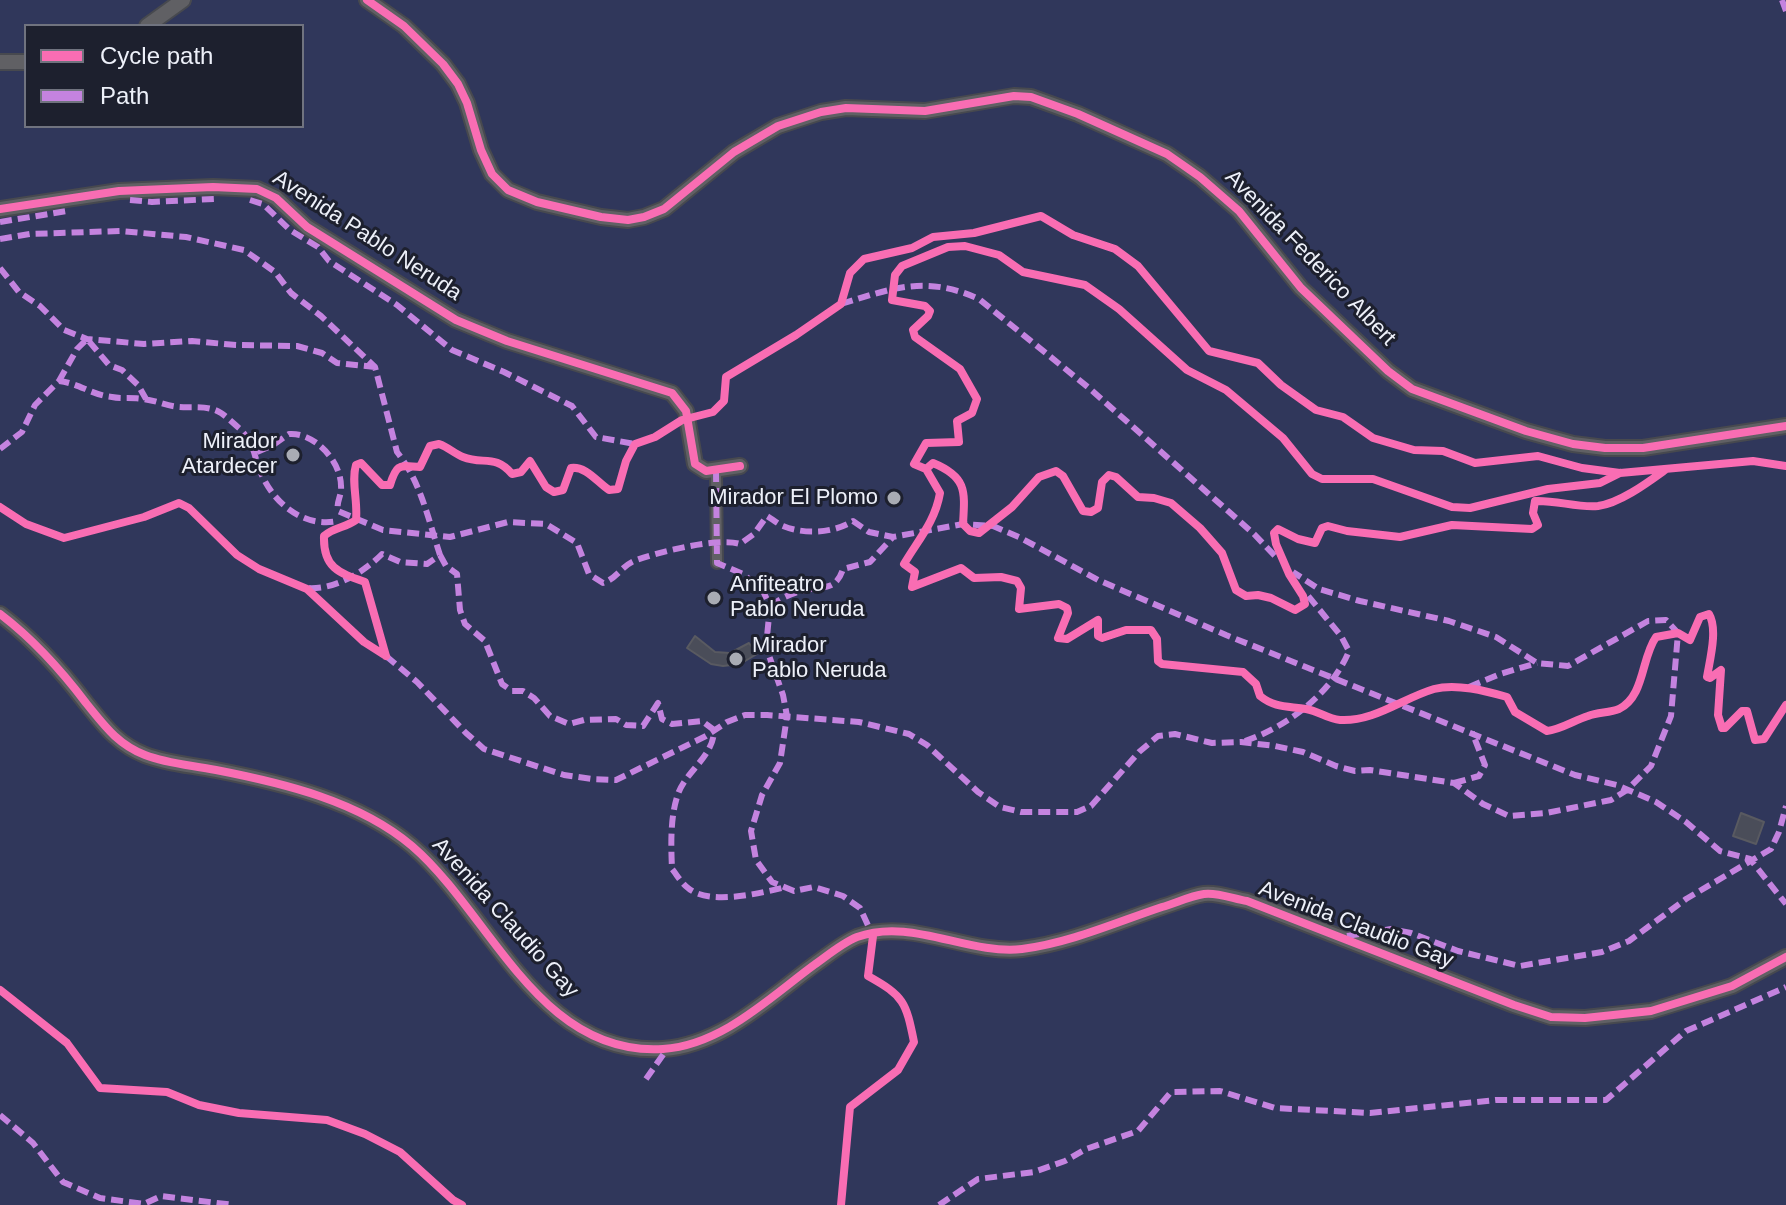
<!DOCTYPE html>
<style>
body{margin:0}
#map{position:relative;width:1786px;height:1205px;overflow:hidden;background:#2b2d34;font-family:Helvetica,sans-serif}
canvas{display:block}
.legend{position:absolute;left:24px;top:24px;width:280px;height:104px;box-sizing:border-box;background:#1d202e;border:2px solid #70737f;margin:0;padding:10px 14px;list-style:none;font-size:24px;color:#edf0f9}
.legend li{display:flex;align-items:center;gap:16px;height:40px}
.legend b{width:40px;border:2px solid #70737f}
</style>
<div id="map">
<canvas width="1786" height="1205"></canvas>
<ul class="legend">
<li><b style="height:10px;background:#f96db3"></b>Cycle path</li>
<li><b style="height:10px;background:#c483df"></b>Path</li>
</ul>
</div>
<script>
const ctx = document.querySelector('canvas').getContext('2d');
ctx.lineJoin = 'round';
function paint(path, color) { ctx.fillStyle = color; ctx.fill(path, 'evenodd'); }
function strokePath(path, color, width, dash) { ctx.strokeStyle = color; ctx.lineWidth = width; ctx.lineCap = dash ? 'butt' : 'round'; ctx.setLineDash(dash || []); ctx.stroke(path); }
function label(font, color, halo, rows, align = 'center') {
  ctx.font = font + ' Helvetica,sans-serif'; ctx.lineWidth = 6; ctx.setLineDash([]); ctx.textBaseline = 'middle'; ctx.strokeStyle = halo; ctx.fillStyle = color; for (const [text, x, y, turn = 0] of rows) {
    ctx.save(); ctx.translate(x, y); ctx.rotate((+turn || 0) * Math.PI / 180); ctx.textAlign = isNaN(turn) ? turn : align; if (halo) ctx.strokeText(text, 0, 0); ctx.fillText(text, 0, 0); ctx.restore();
  }
}
const green = new Path2D(`
 M0 0H1786V1205H0ZM26 26H302V126H26Z`);
const building = new Path2D(`
 M695 636 715 652 730 653 749 643 757 654 740 664 723 666 711 664 687 648Z
 M1741 813 1764 822 1756 844 1733 836Z`);
const pedestrian = new Path2D(`
 M716 470 717 563`);
const minor = new Path2D(`
 M367 0 404 26 443 64 458 84 467 103 481 150 492 174 508 190 537 202 601 217 628 220 644 217 664 209 734 152 778 126 821 112 846 108 925 111 1014 96 1031 97 1078 114 1167 154 1200 177 1239 211 1301 288 1388 371 1412 389 1526 431 1573 444 1605 448H1643L1786 426
 M147 26 183 0
 M0 62H26
 M0 209 119 191 213 187 257 189 276 198 307 227 456 320 507 341 672 393 686 411 695 464 706 471 740 466
 M0 614C33 639 61 670 86 703 104 725 117 744 145 755 168 764 192 765 216 770 283 783 359 801 412 846 491 914 539 1057 663 1049 722 1045 769 998 814 965 827 956 842 943 857 937 911 917 967 955 1022 949 1070 943 1117 922 1162 907 1176 903 1190 896 1204 894 1217 892 1234 899 1247 901L1514 1005 1551 1017 1585 1018 1651 1011 1732 986 1786 957`);
const quiet = new Path2D(`
 M1782 0 1786 11
 M130 200 152 202 214 199
 M250 200 263 204 290 230 318 247 329 261 397 305 452 350 504 372 572 406 596 437 635 444
 M0 222 67 211
 M0 239 30 234 120 231 186 237 244 250 275 272 291 293 321 316 375 367 397 452C421 482 428 519 440 555L427 564 400 562 382 554C363 573 334 590 307 588
 M0 268 19 292 40 306 64 330 87 339 144 344 192 341 236 345 297 346 322 353 337 363 375 367
 M841 304C893 288 926 275 979 299L1089 388 1254 534 1275 556
 M59 381 77 349 87 339 109 365 122 370 138 385 146 399
 M0 449 22 432 35 405 59 381C78 383 92 395 112 397 122 399 132 397 143 399 155 400 166 406 179 407 192 408 209 405 221 413 227 417 234 424 240 429 256 446 253 455 261 473 274 504 304 528 338 521
 M257 452 273 445 289 434C314 432 341 461 341 486 342 496 336 501 338 511L383 530 450 537 508 522 546 524 577 543 589 574 603 583C616 579 622 566 634 561 657 552 719 537 740 544L754 534 767 516C772 519 778 524 783 526 805 535 834 533 853 521L869 532 893 537 963 524 993 526 1019 537 1098 580 1226 635 1575 775 1617 785 1656 802 1686 822 1720 851 1750 859 1786 904
 M716 470 717 563 743 574 763 591 770 606 766 647 783 695 787 716 780 763 762 795 751 831 756 860 772 882 794 891 814 887 843 896 860 908 873 936
 M440 555 446 566 457 574 460 610 465 624 485 641 502 684 512 691H523L534 698 550 716 569 724 584 720 616 719 626 725 643 726 658 703 662 719 672 724 702 721 714 730C714 756 686 771 678 794 670 817 671 845 672 869 677 875 682 884 688 888 709 906 761 893 786 887
 M770 606C781 598 792 593 806 590 823 586 836 591 843 569L870 562 893 537
 M386 656 417 682 466 733 484 749 564 775 592 779 616 780 706 736 727 722 745 715H767L859 722 909 734 927 745 978 792 1000 807 1021 812H1077L1091 806 1139 752 1158 736 1175 734 1212 743 1241 742 1275 746 1303 752 1336 766 1355 771 1370 770 1454 783 1483 804 1509 816 1546 813 1611 800 1627 790 1651 766 1671 716 1678 633 1666 620 1648 621 1568 666 1537 663 1496 637 1449 621 1360 601 1319 589 1293 572
 M1469 687 1500 674 1537 663
 M1245 741C1287 727 1332 693 1349 651L1341 636 1305 592
 M1454 783 1479 776 1485 765 1472 732
 M1347 936 1391 929 1411 933 1458 951 1520 966 1602 952 1629 941 1686 899 1771 849 1779 832 1786 806
 M646 1079 667 1049
 M0 1115 33 1143 63 1182 100 1198 144 1204 161 1196 234 1205
 M939 1205 978 1179 1034 1172 1065 1161 1086 1149 1138 1131 1171 1092 1220 1091 1275 1108 1370 1113 1496 1100H1606L1686 1031 1786 987`);
const cycleway = new Path2D(`
 M367 0 404 26 443 64 458 84 467 103 481 150 492 174 508 190 537 202 601 217 628 220 644 217 664 209 734 152 778 126 821 112 846 108 925 111 1014 96 1031 97 1078 114 1167 154 1200 177 1239 211 1301 288 1388 371 1412 389 1526 431 1573 444 1605 448H1643L1786 426
 M0 209 119 191 213 187 257 189 276 198 307 227 456 320 507 341 672 393 686 411 695 464 706 471 740 466
 M926 469 933 463C967 477 965 491 963 524L970 531 979 533 1012 507 1039 477 1056 471 1063 476 1083 511 1091 512 1098 508 1102 482 1109 475 1116 477 1138 497 1154 498 1171 503 1200 528 1222 553 1236 590 1246 596 1258 595 1271 598 1295 610 1305 604 1303 596 1289 574 1276 544 1274 533 1278 529 1298 539 1315 543 1322 528 1328 526 1347 531 1400 537 1452 525 1532 529 1538 525 1533 513 1535 501C1556 500 1578 508 1598 506 1620 503 1647 483 1665 470
 M1620 473 1600 483 1548 489 1470 508 1452 507 1373 479H1322L1312 474 1283 438 1226 390 1187 370 1119 309 1085 285 1023 272 999 255 965 246 948 247 902 266 895 275 892 300 925 306 930 311 928 316 913 330 915 337 960 369 977 399 972 413 957 421 959 442 926 443 914 464 926 469 940 493C935 522 918 540 904 564L915 572 912 587 961 568 974 578 1001 577 1017 581 1021 588 1019 609 1059 604 1067 608 1068 613 1058 638 1067 639 1098 620V636L1102 638 1126 630H1151L1157 639 1158 661 1162 664 1243 672 1256 684 1260 696C1275 708 1287 706 1306 709 1319 711 1327 719 1340 720 1374 722 1403 698 1434 689 1456 683 1486 691 1507 697L1515 712 1547 731C1560 730 1575 720 1588 716 1598 712 1609 713 1619 709 1645 696 1641 658 1656 637L1678 633 1690 640 1700 617 1709 614C1718 629 1710 659 1707 677L1710 678 1721 670 1718 715 1722 728H1725L1742 711H1747L1755 740 1764 739 1786 705
 M0 507 26 524 64 538 144 517 179 503 189 508 237 555 259 569 307 589 364 642 386 656
 M0 614C33 639 61 670 86 703 104 725 117 744 145 755 168 764 192 765 216 770 283 783 359 801 412 846 491 914 539 1057 663 1049 722 1045 769 998 814 965 827 956 842 943 857 937 911 917 967 955 1022 949 1070 943 1117 922 1162 907 1176 903 1190 896 1204 894 1217 892 1234 899 1247 901L1514 1005 1551 1017 1585 1018 1651 1011 1732 986 1786 957
 M386 656 365 582C339 573 323 568 324 536 334 527 345 528 356 520 358 501 351 481 356 465L361 463 382 485H390C397 462 400 466 420 467L430 446 439 444C448 447 455 454 463 457 483 465 495 454 512 474L521 472 530 461 546 487 554 492 563 490 571 468C586 466 597 482 609 490L618 489 626 461 635 444 655 437 682 420 713 412 724 401 726 377 796 335 841 304 850 273 864 259 912 248 933 237 974 233 1041 216 1073 235 1115 249 1138 266 1209 351 1258 363 1281 385 1316 410 1343 417 1373 438 1414 450 1443 451 1475 463 1538 456 1582 468 1620 473 1753 461 1786 466
 M0 990 67 1043 100 1088 167 1092 199 1105 239 1113 327 1120 365 1134 400 1152 453 1200 462 1205
 M841 1205 850 1107 898 1070 914 1042C906 1002 904 996 868 976L873 936`);
const markers = [
 [293,455,8,"#a9acb4"],
 [894,498,8,"#a9acb4"],
 [714,598,8,"#a9acb4"],
 [736,659,8,"#a9acb4"]
];
const streetNames = [
 ["Avenida Pablo Neruda",367,236,33],
 ["Avenida Federico Albert",1310,258,46],
 ["Avenida Claudio Gay",505,918,48],
 ["Avenida Claudio Gay",1356,925,21]
];
const poiNames = [
 ["Mirador",277,442],
 ["Atardecer",277,467],
 ["Mirador El Plomo",878,498],
 ["Anfiteatro",730,585,"left"],
 ["Pablo Neruda",730,610,"left"],
 ["Mirador",752,646,"left"],
 ["Pablo Neruda",752,671,"left"]
];
paint(green, '#30375b');
paint(building, '#4a4d59');
strokePath(building, '#595a61', 2);
strokePath(pedestrian, '#47494f', 14);
strokePath(minor, '#47494f', 18);
strokePath(pedestrian, '#606064', 10);
strokePath(minor, '#606064', 14);
strokePath(quiet, '#c483df', 6, [12, 6]);
strokePath(cycleway, '#f96db3', 8);
for (const [x, y, r, color] of markers) { const dot = new Path2D(); dot.arc(x, y, r, 0, 2 * Math.PI); ctx.fillStyle = color; ctx.fill(dot); strokePath(dot, '#1d202e', 3); }
label('22px', '#edf0f9', '#1d202e', streetNames);
label('22px', '#edf0f9', '#1d202e', poiNames, 'right');
</script>
